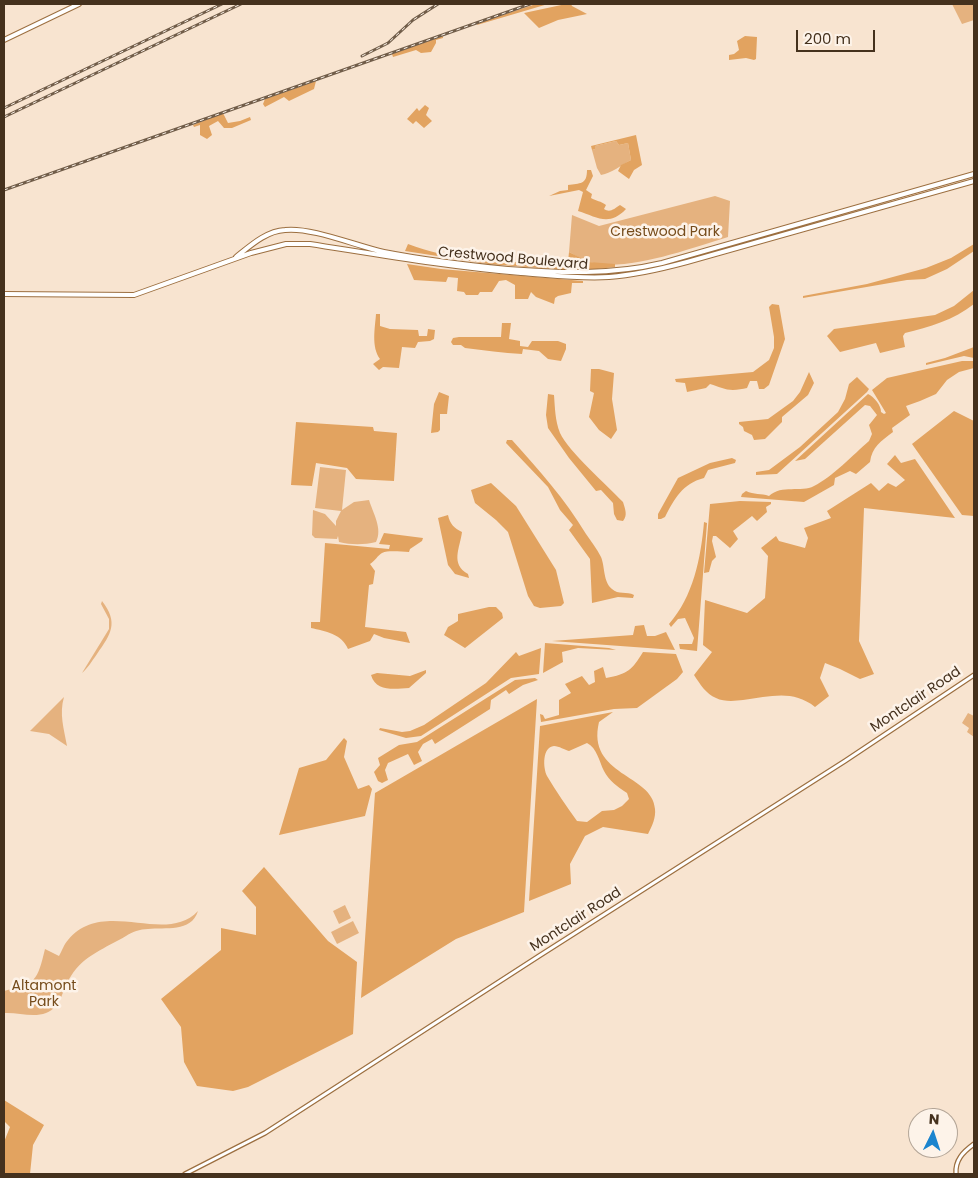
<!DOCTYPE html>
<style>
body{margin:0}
#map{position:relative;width:978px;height:1178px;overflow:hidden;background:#f8e4d0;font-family:Poppins,sans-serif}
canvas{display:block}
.frame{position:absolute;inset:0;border:5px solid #45311d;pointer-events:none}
.north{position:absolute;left:908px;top:1108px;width:50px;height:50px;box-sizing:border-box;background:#fdf3e9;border:1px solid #b3a597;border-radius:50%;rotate:4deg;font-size:14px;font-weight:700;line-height:20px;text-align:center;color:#45311d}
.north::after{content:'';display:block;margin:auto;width:18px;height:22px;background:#1b84ce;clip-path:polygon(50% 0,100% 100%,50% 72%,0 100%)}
.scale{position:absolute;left:796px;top:30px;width:79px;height:22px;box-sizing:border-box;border:2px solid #45311d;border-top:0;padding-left:6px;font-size:15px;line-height:18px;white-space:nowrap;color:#45311d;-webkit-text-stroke:4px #fdf3e9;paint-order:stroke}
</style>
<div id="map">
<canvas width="978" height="1178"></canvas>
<div class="frame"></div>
<div class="north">N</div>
<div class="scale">200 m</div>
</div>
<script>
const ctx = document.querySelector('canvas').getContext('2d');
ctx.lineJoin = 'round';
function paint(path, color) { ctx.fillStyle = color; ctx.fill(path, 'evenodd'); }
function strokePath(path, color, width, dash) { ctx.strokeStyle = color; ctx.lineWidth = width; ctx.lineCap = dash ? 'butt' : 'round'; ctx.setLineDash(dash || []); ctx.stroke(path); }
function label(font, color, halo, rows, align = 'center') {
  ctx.font = font + ' Poppins,sans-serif'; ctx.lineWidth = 5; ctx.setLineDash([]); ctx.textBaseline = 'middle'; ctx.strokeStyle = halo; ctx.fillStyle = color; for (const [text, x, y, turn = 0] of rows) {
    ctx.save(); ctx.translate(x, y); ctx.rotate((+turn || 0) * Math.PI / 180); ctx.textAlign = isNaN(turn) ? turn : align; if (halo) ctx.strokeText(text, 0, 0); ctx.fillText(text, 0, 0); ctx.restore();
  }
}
const green = new Path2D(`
 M952 4H974V20L962 24Z
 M616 141 619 145 628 143 631 160C621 165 612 173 601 175L597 168 592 150 595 149V146Z
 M715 196 730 201 728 237C692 248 635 269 598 264 587 262 578 257 569 252L572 215 599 226Z
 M320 467 346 470 342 510 354 502 369 500C373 513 383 529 376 542 364 545 351 545 339 542L338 536 337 539 315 538 312 535 313 510 325 514 336 526V521L341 511 315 508Z
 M102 601C119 623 111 634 97 654 92 661 87 669 82 673L109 629V619L101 604Z
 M64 697C59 714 64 729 67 746L49 734 30 731Z
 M968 713 974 716V737L967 732 969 728 962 723Z
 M345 905 351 918 339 924 333 911Z
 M198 911C191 933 165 927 148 929 140 929 132 932 126 936 106 948 84 955 71 976 62 989 62 1007 46 1013 33 1018 17 1012 4 1013V991C36 983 37 982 45 949L59 956C62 951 64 944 68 940 104 897 165 946 198 911Z
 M353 921 359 933 337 944 331 932Z`);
const forest = new Path2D(`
 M536 4H548L477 25 478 23Z
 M566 4H571L572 6 587 14 558 20 539 28 524 13Z
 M443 36V38L436 40V43L431 52 421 53 416 50 393 57 392 54Z
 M745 36 757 37 756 59 754 60 746 58 729 60V55L734 54 739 50 737 41Z
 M316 81 314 89 289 101 284 97 265 107 263 104 265 99Z
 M425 105 429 108 426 115 432 121 424 128 416 121 413 124 407 119 417 108 419 111Z
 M223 113 228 123 240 121 250 117 251 120 232 128H224L218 121 209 126 212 135 207 139 200 135V125L194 127 193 125Z
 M636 135 642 165 634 170 629 179 618 171 621 165 631 160 628 143 619 145 616 141 595 146V149L592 150 591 146Z
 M587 170H591L593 176 586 190 592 194 591 198C596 201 601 201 606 205L604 209C610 213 614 209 620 205L626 209C609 227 597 217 578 211L583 192 579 190 549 196 560 191 568 190V185C580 183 587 185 587 170Z
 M408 244C458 263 515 263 568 262L569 252 589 262 615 264V267L580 271 489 264 405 251Z
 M974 244V251L947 269 925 279 907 280 803 298V296L867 284 926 268 951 258Z
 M407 264 441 269 583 281V283H572L571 293 558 296 555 298 554 304 536 297 531 292 528 299H515V285L506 280 499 281 492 292H480L478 295H466L464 292 457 291 458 278 448 277 446 282 414 280Z
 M974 290V304C954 320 929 327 905 333L903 336 905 347 880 353 876 343 840 352 827 336 834 329 935 315 954 306Z
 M772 304 779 305 785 339 769 385 764 389H759L757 381H750L747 388C739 390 729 391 722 388 717 387 715 385 710 384L706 388 687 392 685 383 676 382 675 379 753 372 769 360 774 348V337L769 307Z
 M376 314H380V326L390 329 418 330 419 336H427L428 329 435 330 434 339 430 341 418 342 415 348 402 347 399 368 383 367 379 370 373 364 380 359C371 347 375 328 376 314Z
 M502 323H511L509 339 520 341V346L528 347 532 341H558L566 344V349L561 361 548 359 539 351 523 349 522 354C503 353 484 350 465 348L461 345H453L451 342 453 338 459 337H501Z
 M974 347V358L964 356 926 365V363L945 358Z
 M962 361H974V368L959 372 947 380 936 394 920 401 906 406 910 415 892 428 893 432C881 441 872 447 870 462L856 474 850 471 835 478 834 485 804 502 741 497 742 494 746 491C754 495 761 493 769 496 782 484 801 493 814 486 832 477 853 455 869 441L872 434 869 425 877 415 870 406 865 405 805 459 795 461 868 394C874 397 881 405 881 412L884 414 886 413 872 390 887 378Z
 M591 369H599L614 373 612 399 617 430 611 439 599 430 589 417 594 393 590 391Z
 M809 372 814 383 808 395 782 417V422L765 439 754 440 752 435 744 431 743 427 739 424V422L768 419 793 401 800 392Z
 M857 377 869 389 867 392 777 474 756 475V472L769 470 800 447 838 412 845 399 849 384Z
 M439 392 449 396 447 414H440V430L438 432 431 433 434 404Z
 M548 394 554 395C555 408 555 420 560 433 569 452 607 485 623 502 625 509 628 515 623 521L617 520 614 514 613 503 601 490 596 491 569 458 548 428 546 415Z
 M954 411 974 421V516L962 515 912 444Z
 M296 422 373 427 374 431 397 433 394 481 356 479 347 468 316 463 312 486 291 485Z
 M507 440H512C539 470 565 499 586 534 591 541 597 549 601 557 605 566 603 582 612 589 618 595 627 591 634 595L633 598 618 597 592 603 590 559 569 530 573 525 560 510 548 487 506 443Z
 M895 455 901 463 915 459 955 518 864 508 859 641 874 674 860 679 840 669 825 663 820 678 829 696 815 707C792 689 770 697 743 700 735 701 724 702 716 698 706 694 700 684 694 675L712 652 703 645 705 600 747 613 765 598 768 556 761 548 776 536 779 541 805 548 808 538 804 528 831 518 827 511 871 483 879 491 888 483 896 487 905 480 887 464Z
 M732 458 736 460 735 463 708 470 704 478C682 484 675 498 665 517L661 519H658V514L678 478 710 463Z
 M491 483 516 506 556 570 564 603 561 606 540 608 534 606 528 596 508 532 496 520 475 503 471 490Z
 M740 501 771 502V504L766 507 767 512 757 521 752 516 733 531 738 539 730 548 716 536H713L712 541 716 557 712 561 709 572 704 573 710 504Z
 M448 515C450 524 454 528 462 532 460 548 450 564 468 574L469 578 455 574 448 565 438 518Z
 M704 522 707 523 697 651 680 649 679 644H692L694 638 685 618 678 619 671 627 669 624C693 597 701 558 704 522Z
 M384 533 423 538 422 541 410 549 409 552C401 552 389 550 382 553 378 555 375 561 370 564L375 571 373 584 369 585 365 627 406 632 410 643 384 638 374 634 370 641 348 649C342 634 325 631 311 628V622H320L325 543 389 549 390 545 379 544Z
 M489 607H496L502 613 503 618 465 648 444 635 448 627 458 621V614Z
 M644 625 647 636H655L666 632 675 650 552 641 633 635 635 626Z
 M545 643 609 648 616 650 578 648 562 652 563 662 543 673Z
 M541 648 539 674 511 678 421 736 406 738 379 730 380 728 402 732 410 731 424 725 486 683 516 652 519 656Z
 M643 652 676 654 683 672 677 679 637 708 614 709 541 722 540 714 543 715 545 719 559 715V700L571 693 565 684 582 676 589 685 595 682 594 671 603 667 606 678C628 674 632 670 643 652Z
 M426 670V673L409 688C394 689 376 692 371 675L377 673 410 676Z
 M535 678 538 680 523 685 509 694 506 690 491 700 490 709 435 744 432 739 423 744 418 752 422 761 414 765 408 754 388 763 385 770 388 780 382 783 378 781 374 772 380 765 378 758 399 745 417 742 515 680Z
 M537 699 524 912 456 939 361 998 375 793Z
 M613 712 599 722C586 776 653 774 655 809 656 818 652 826 648 834L603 827 585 836 570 864 571 884 529 901 540 726ZM587 743C597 748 599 761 604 771 609 781 618 787 627 793L629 799 622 806 614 810 602 811 587 822 577 821C567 807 556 791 547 776 543 768 542 747 554 746 559 746 565 750 569 751Z
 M344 738 347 741 344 757 358 789 369 785 372 789 365 816 279 835 299 768 326 760Z
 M264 867 328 941 357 962 353 1034 248 1087 233 1091 197 1086 184 1062 181 1027 161 999 221 950V928L256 935V907L242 891Z
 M4 1100 44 1125 33 1145 30 1174H4V1142L10 1127 4 1121Z`);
const secondary = new Path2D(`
 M185 1174 265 1133 539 956 845 761 974 675
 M956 1174C955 1160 963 1152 974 1144`);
const primary = new Path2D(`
 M4 40 79 4
 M236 257C250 246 266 231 285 230 312 227 356 246 384 252 425 260 467 265 508 269 561 273 611 275 662 263L974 174
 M4 294 134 295 251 253 286 244H310C381 255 450 267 521 273 550 275 579 279 609 277 635 275 661 269 687 262L974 181`);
const rail = new Path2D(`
 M362 56 388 43 413 20 438 4
 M4 108 222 4
 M4 117 241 4
 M4 190 530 4`);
const parkNames = [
 ["Crestwood Park",665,232],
 ["Altamont",44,986],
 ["Park",44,1002]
];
const streetNames = [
 ["Crestwood Boulevard",513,259,5],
 ["Montclair Road",916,700,-34],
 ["Montclair Road",576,920,-33]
];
paint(green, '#e5b27f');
paint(forest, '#e2a360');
strokePath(secondary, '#9c6f40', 5.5);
strokePath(primary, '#9c6f40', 6);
strokePath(secondary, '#fff', 3);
strokePath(primary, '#fff', 4);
strokePath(rail, '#715d49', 3);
strokePath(rail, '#fdf3e9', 1, [4]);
label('14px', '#764c1b', '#fdf3e9', parkNames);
label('14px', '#45311d', '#fdf3e9', streetNames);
</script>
